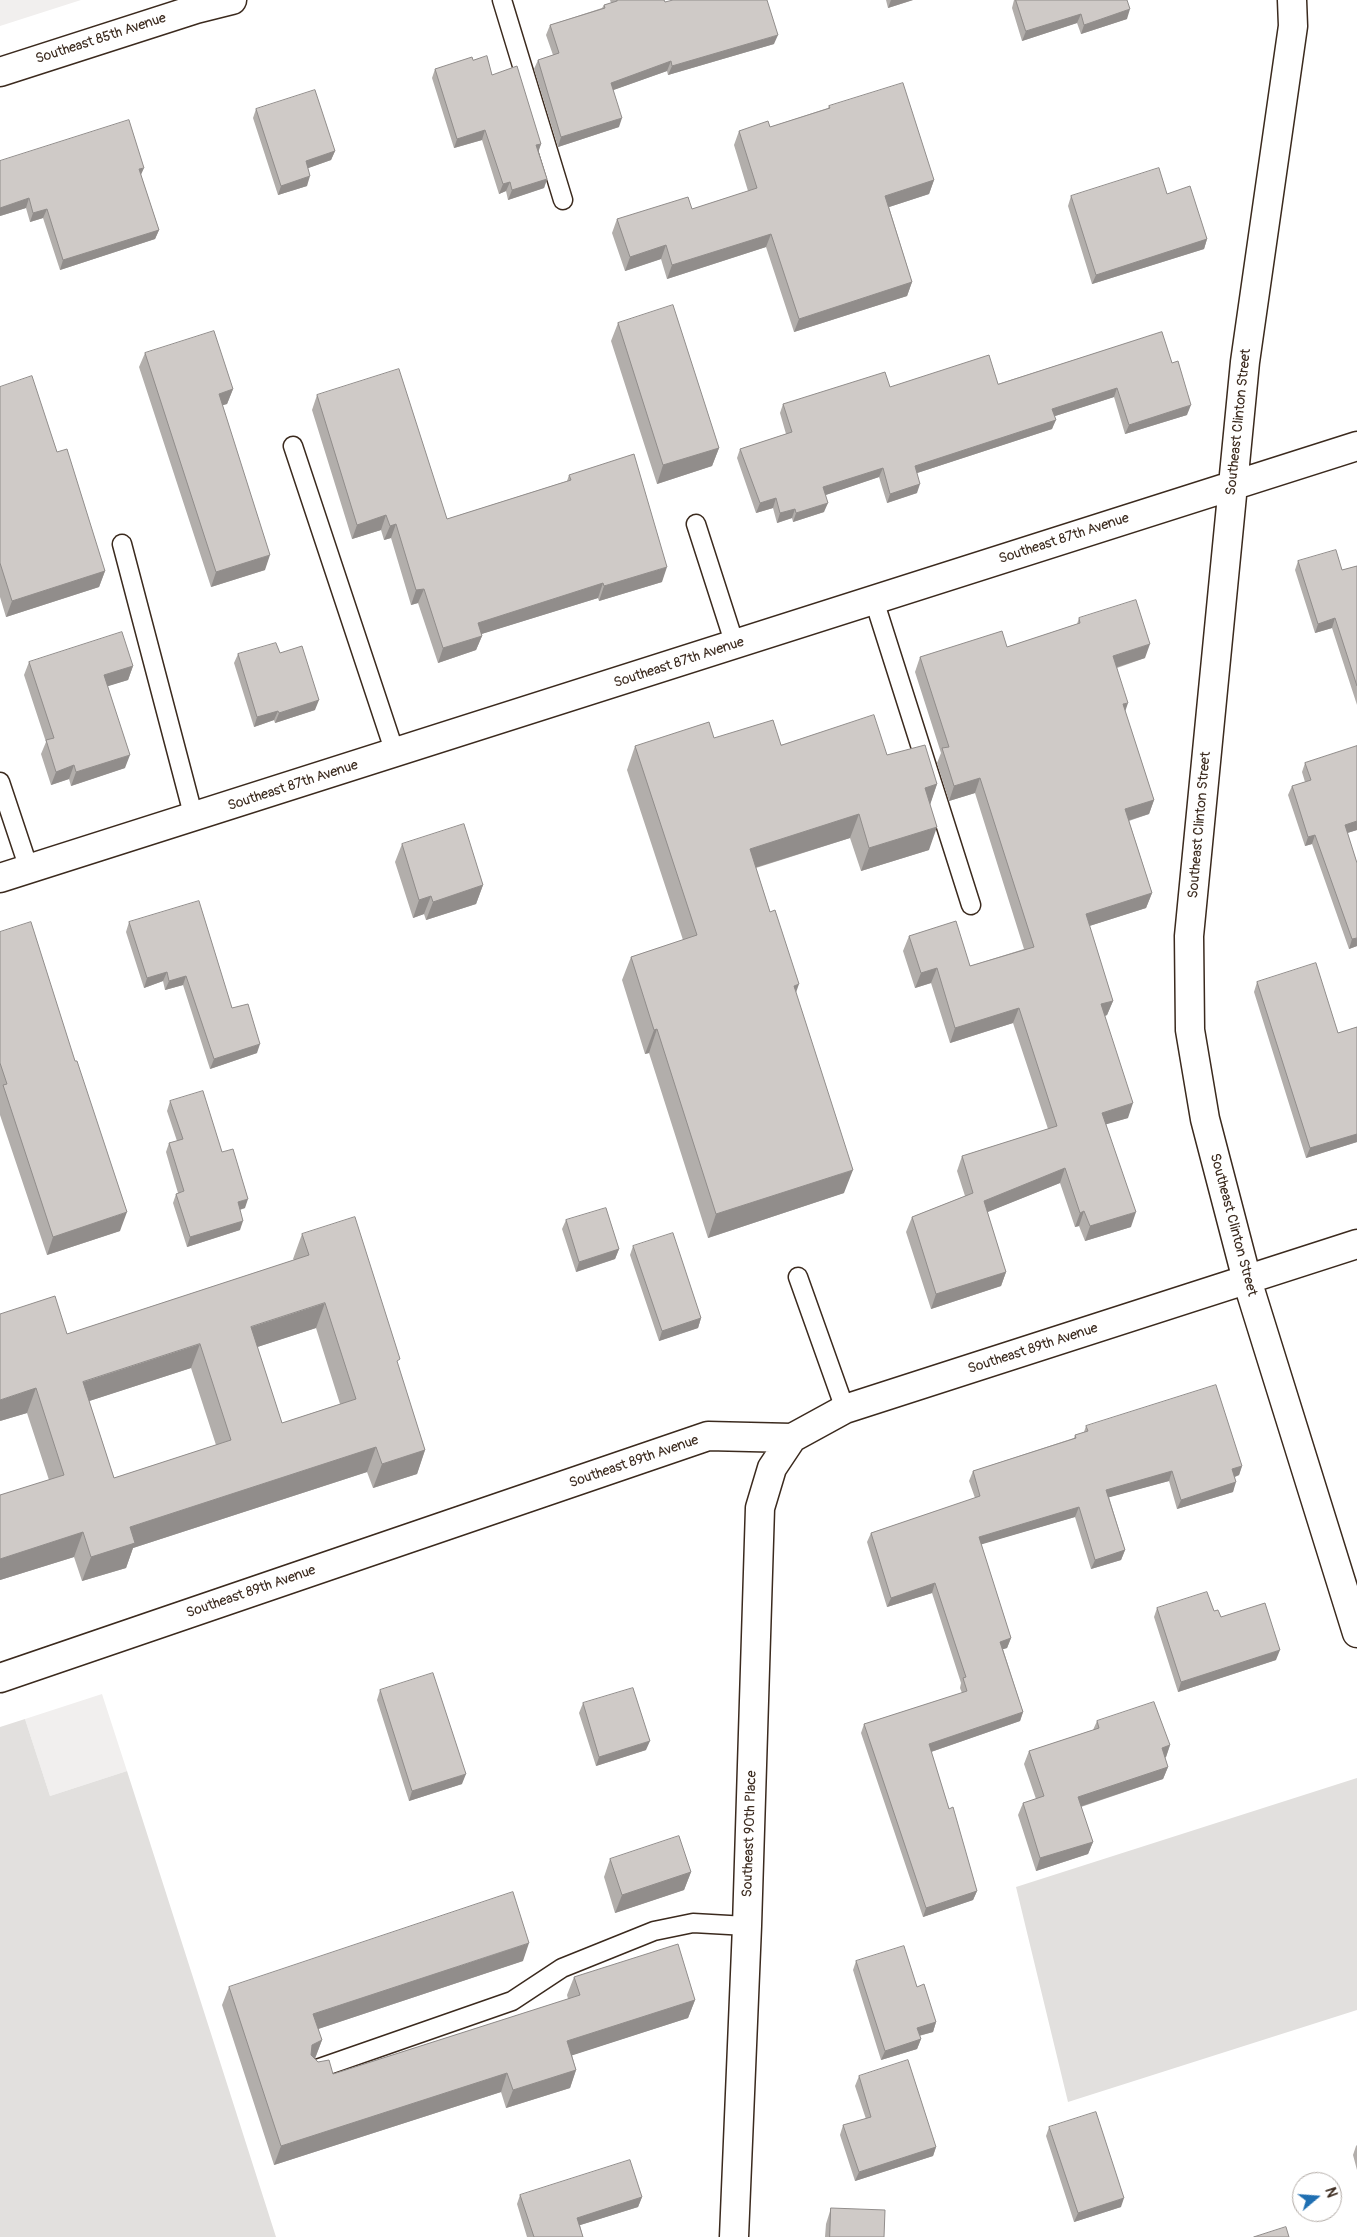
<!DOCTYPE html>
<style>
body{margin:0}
#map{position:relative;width:1357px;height:2237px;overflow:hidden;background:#fff;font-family:Pangolin,sans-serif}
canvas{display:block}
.north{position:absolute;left:1292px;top:2172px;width:50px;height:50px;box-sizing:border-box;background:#fff;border:1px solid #b1aaa5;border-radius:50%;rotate:72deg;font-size:14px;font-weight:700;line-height:20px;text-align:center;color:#3b2a1e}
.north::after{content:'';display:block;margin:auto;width:18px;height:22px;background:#1f6fb2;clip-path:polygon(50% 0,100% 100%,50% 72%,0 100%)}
</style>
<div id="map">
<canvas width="1357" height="2237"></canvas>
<div class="north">N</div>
</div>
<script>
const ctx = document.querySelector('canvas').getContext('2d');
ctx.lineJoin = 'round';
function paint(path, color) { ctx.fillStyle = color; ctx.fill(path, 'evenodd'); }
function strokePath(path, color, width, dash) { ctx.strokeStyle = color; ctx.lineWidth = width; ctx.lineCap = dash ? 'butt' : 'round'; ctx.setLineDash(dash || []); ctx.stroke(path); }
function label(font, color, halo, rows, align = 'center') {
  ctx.font = font + ' Pangolin,sans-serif'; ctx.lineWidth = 4.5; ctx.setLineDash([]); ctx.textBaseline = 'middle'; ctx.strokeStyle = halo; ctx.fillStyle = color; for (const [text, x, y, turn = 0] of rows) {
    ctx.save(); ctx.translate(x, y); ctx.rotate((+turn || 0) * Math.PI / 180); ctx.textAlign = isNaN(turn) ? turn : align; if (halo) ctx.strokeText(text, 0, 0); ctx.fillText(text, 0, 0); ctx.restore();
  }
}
const built = new Path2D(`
 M0 0H81L0 26Z
 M102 1694 127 1771 50 1796 25 1719Z`);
const green = new Path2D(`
 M25 1719 50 1796 127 1771 276 2237H0V1727Z
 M1357 1778V2010L1068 2102 1016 1887Z`);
const lane = new Path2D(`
 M502 0 563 200
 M293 446 395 753
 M696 524 735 645
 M122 544 194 818
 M874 600 971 905
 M0 782 29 869
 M798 1277 845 1409
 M314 2070 512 2001 562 1968 654 1931 693 1923 747 1926`);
const street = new Path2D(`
 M1292 0 1293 26 1245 362 1189 936 1190 1030 1205 1119 1247 1280 1357 1633
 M0 72 196 9 232 0
 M0 878 1357 446
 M0 1678 708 1436 792 1438 845 1409 1357 1244
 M734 2237 747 1926 760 1508 772 1468 792 1438`);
const wall = new Path2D(`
 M610 0H664L665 2 774 44 668 75 667 71 613 90 619 127 558 147 534 69 538 60 553 55 546 35 550 25 602 8 604 5 611 3Z
 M886 0H913L888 8Z
 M1014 0H1127V19L1081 34 1077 23 1022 41 1012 8Z
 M473 60 492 75 541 144 538 151 547 179 544 188 508 200 506 191 499 194 482 140 454 148 432 78 435 69Z
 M829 106 934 180 929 194 889 207 912 282 907 296 794 332 766 247 667 279 661 259 625 271 612 233 617 219 692 209 748 191 734 145 739 131 770 127 828 108Z
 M256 109 335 151 331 160 308 168 307 186 278 195 253 118Z
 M0 161 141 175 159 230 155 239 60 270 43 218 30 222 26 208 0 216Z
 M1167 194 1207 239 1204 249 1092 284 1068 206 1071 196Z
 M618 323 719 448 712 466 657 484 611 341Z
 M1162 332 1187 415 1125 434 1114 397 1055 416 1052 429 917 473V493L887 503 879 477 825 495 824 512 793 522 792 518 777 523 773 508 756 513 737 458 740 449 786 434 780 413 783 404 890 387 998 384Z
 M145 353 233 389 227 404 222 405 265 570 211 587 139 367Z
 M0 387 57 452 105 571 99 587 6 617 0 597Z
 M317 395 447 519 567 481 569 475 662 582 599 601 598 598 481 634 482 636 476 650 438 663 418 603 411 605 391 538 384 540 381 530 352 539 312 410Z
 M1298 561 1342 570 1357 566V705L1332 628 1315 633 1295 570Z
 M1079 618 1145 658 1117 668 1125 711 1154 800 1149 814 1129 821 1152 893 1146 908 1089 926 1113 1001 1107 1015 1105 1016 1128 1118 1106 1124 1131 1227 1085 1241 1079 1226 1075 1227 1060 1183 987 1212 1006 1272 1001 1286 931 1309 906 1232 912 1217 965 1196 957 1171 962 1156 1048 1129 1013 1023 950 1043 931 983 915 988 903 951 909 936 970 966 1024 949 975 793 949 801 937 763 941 753 915 672 920 657 1007 647 1077 624Z
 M280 653 315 710 275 723 274 720 254 727 234 663 238 654Z
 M29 662 133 666 128 680 107 686 125 768 71 786 69 779 51 785 41 754 46 742 24 675Z
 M714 738 887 755 937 784 930 804 929 850 861 871 850 838 756 868 796 993 844 1193 708 1238 649 1053 645 1054 622 980 631 957 683 940 627 770 635 746Z
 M1357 746V830L1347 833 1357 863V946L1349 949 1312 844 1305 846 1288 795 1292 786 1305 782 1302 772 1305 763Z
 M402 844 483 885 476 904 426 920 424 914 413 918 395 862Z
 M129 922 232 1008 257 1053 210 1069 183 985 165 990 163 981 144 988 126 932Z
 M0 932 120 1231 47 1255 0 1115Z
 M1257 982 1338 1033 1357 1027V1142L1306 1158 1254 992Z
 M170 1101 222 1152 245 1208 240 1210V1230L187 1247 173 1203 176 1194 178 1193 166 1152 169 1143 177 1141 167 1111Z
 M566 1220 619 1249 615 1259 576 1272 562 1229Z
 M302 1234 398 1366 425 1450 417 1474 373 1488 367 1472 133 1548 126 1568 82 1581 74 1557 0 1580V1495L49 1480 27 1413 0 1421 67 1334 294 1260 293 1259ZM316 1328 340 1404 282 1423 257 1347ZM191 1368 216 1445 114 1478 89 1401Z
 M633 1246 701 1318 698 1328 659 1341 630 1255Z
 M1086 1426 1242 1466 1239 1475 1235 1477 1233 1492 1177 1509 1169 1481 1109 1497 1125 1550 1121 1560 1091 1569 1075 1517 981 1544 1011 1638 1007 1648 1003 1649 1023 1712 1020 1721 931 1752 949 1809 977 1891 973 1900 923 1917 861 1733 864 1724 962 1693 960 1688 961 1683 932 1593 887 1607 867 1542 871 1533 975 1498 969 1481 973 1471 1074 1438 1075 1435 1084 1432Z
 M1157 1608 1214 1611 1276 1660 1178 1692 1154 1617Z
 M380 1690 462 1784 409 1801 377 1700Z
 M583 1703 646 1750 596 1766 579 1713Z
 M1097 1721 1170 1745 1166 1757 1165 1758 1168 1767 1163 1779 1081 1807 1093 1842 1088 1854 1036 1871 1018 1815 1023 1803 1036 1799 1024 1764 1029 1751 1093 1730Z
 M610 1859 691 1872 684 1890 615 1913 604 1877Z
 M523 1961 318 2029 322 2040 315 2059 333 2074 568 1999 567 1995 574 1977 695 2000 688 2018 572 2055 576 2070 570 2088 506 2108 501 2092 274 2165 222 2005 229 1987Z
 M856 1961 917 1987 936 2022 933 2032 919 2036 921 2039 917 2049 881 2060 853 1970Z
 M859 2076 936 2147 933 2156 855 2181 840 2135 843 2125 866 2119 855 2086Z
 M1049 2127 1121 2207 1074 2222 1046 2136Z
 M1357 2145V2170L1353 2155 1356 2146Z
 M520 2195 642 2197 638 2207 580 2225 583 2237H527L517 2204Z
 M831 2208 884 2237H825L826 2224Z`);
const shadedWall = new Path2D(`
 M891 0H913L888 8Z
 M1130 9 1127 19 1081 34 1084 25Z
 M1081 14 1077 23 1022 41 1026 31Z
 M778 35 774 44 668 75 672 66Z
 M671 61 667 71 608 92 611 83Z
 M622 118 619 127 558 147 561 137Z
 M485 130 482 140 454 148 457 139Z
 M541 144 538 153 536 145Z
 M335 151 331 160 303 170 306 161Z
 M144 168 140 177 139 169Z
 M310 176 307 186 278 195 281 186Z
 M547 179 544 188 508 200 512 190Z
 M934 180 929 194 880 210 885 196Z
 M510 182 506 191 499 194 503 184Z
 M29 198 26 208 0 216V208Z
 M47 209 43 218 30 222 33 213Z
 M159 230 155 239 60 270 63 260Z
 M771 234 766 247 667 279 672 265Z
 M1207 239 1204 249 1092 284 1096 275Z
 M666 245 661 259 625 271 630 257Z
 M912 282 907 296 794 332 799 319Z
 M1117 388 1114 397 1049 418 1052 409Z
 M233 389 227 404 213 408 219 394Z
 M1191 405 1187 415 1125 434 1129 425Z
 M1056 420 1052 429 911 475 915 466Z
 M719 448 712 466 657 484 663 465Z
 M883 468 879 477 820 497 823 487Z
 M920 484 917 493 887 503 890 494Z
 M776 498 773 508 756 513 760 503Z
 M828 503 824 512 793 522 796 513Z
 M795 509 792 518 777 523 780 513Z
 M386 515 381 530 352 539 357 525Z
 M396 524 391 538 384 540 390 526Z
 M270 555 265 570 211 587 216 572Z
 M667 567 662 582 599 601 604 586Z
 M105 571 99 587 6 617 12 601Z
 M603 583 598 598 472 637 478 623Z
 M424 589 418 603 411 605 416 590Z
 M1335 618 1332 628 1315 633 1318 624Z
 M482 636 476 650 438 663 443 648Z
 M1150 644 1145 658 1108 670 1113 656Z
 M133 666 128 680 99 689 104 675Z
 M319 700 315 710 275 723 279 713Z
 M1128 703 1123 718V704Z
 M278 711 274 720 254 727 257 717Z
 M130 755 125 768 71 786 76 772Z
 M74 765 69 779 51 785 56 772Z
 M980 778 975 793 949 801 954 786Z
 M937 784 929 808 925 788Z
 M1154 800 1149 814 1120 823 1125 809Z
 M859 814 850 838 741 872 750 849Z
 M1357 821V830L1341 835 1345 825Z
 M937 827 929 850 861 871 869 848Z
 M1315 835 1312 844 1305 846 1308 837Z
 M483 885 476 904 426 920 433 902Z
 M1152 893 1146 908 1080 929 1086 914Z
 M431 896 424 914 413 918 419 900Z
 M1357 938V946L1349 949 1352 939Z
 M937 968 931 983 915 988 921 973Z
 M167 972 163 981 144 988 147 978Z
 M186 976 183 985 165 990 169 981Z
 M799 984 791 1007 794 986Z
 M1113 1001 1107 1015 1096 1019 1101 1004Z
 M1019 1008 1013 1023 950 1043 955 1028Z
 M657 1029 649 1053 645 1054 654 1030Z
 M260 1044 257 1053 210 1069 214 1059Z
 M1133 1103 1128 1118 1097 1127 1102 1113Z
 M1357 1134V1142L1306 1158 1310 1148Z
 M1065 1168 1060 1183 978 1216 984 1201Z
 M853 1170 844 1193 708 1238 716 1214Z
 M248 1199 245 1208 234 1211 238 1202Z
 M1084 1211 1079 1226 1075 1227 1080 1213Z
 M127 1212 120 1231 47 1255 53 1237Z
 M1136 1212 1131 1227 1085 1241 1090 1226Z
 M243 1221 240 1230 187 1247 190 1237Z
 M619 1249 615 1259 576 1272 579 1262Z
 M1006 1272 1001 1286 931 1309 936 1294Z
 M325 1303 316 1328 242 1352 251 1327Z
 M701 1318 698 1328 659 1341 662 1331Z
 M200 1344 191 1368 74 1406 83 1382Z
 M36 1388 27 1413 0 1421V1400Z
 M376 1447 367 1472 133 1548 126 1568 82 1581 91 1557 130 1527Z
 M425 1450 417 1474 373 1488 382 1464Z
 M1242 1466 1239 1475 1229 1479 1232 1469Z
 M1172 1471 1169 1481 1103 1499 1106 1490Z
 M1236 1482 1233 1492 1177 1509 1181 1500Z
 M1079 1507 1075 1517 976 1546 979 1537Z
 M83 1532 74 1557 0 1580V1559Z
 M1125 1550 1121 1560 1091 1569 1095 1560Z
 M935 1583 932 1593 887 1607 891 1598Z
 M1011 1638 1007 1648 997 1651 1000 1642Z
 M1280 1650 1276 1660 1178 1692 1181 1682Z
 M1023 1712 1020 1721 925 1754 929 1744Z
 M650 1741 646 1750 596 1766 599 1757Z
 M1170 1745 1166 1757 1157 1760 1162 1748Z
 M1168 1767 1163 1779 1073 1809 1078 1797Z
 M466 1774 462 1784 409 1801 412 1791Z
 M1093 1842 1088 1854 1036 1871 1040 1858Z
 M691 1872 684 1890 615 1913 622 1895Z
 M977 1891 973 1900 923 1917 926 1908Z
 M529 1943 523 1961 306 2033 313 2014Z
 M695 2000 688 2018 561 2059 567 2041Z
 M936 2022 933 2032 914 2037 917 2028Z
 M921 2039 917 2049 881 2060 885 2051Z
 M322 2040 315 2058 306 2063 312 2045Z
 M576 2070 570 2088 506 2108 513 2090Z
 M507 2073 501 2092 274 2165 281 2146Z
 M936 2147 933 2156 855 2181 859 2172Z
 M642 2197 638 2207 574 2227 577 2218Z
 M1124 2198 1121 2207 1074 2222 1078 2213Z`);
const building = new Path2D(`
 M617 0H664L665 2 673 0H767L778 35 672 66 671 61 611 83 622 118 561 137 538 60 559 53 550 25 605 8 604 5 617 1Z
 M1016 0H1127L1130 9 1084 25 1081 14 1026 31Z
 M487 56 492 75 517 66 541 144 536 145 547 179 512 190 510 182 503 184 485 130 457 139 435 69 472 57 473 60Z
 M903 83 934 180 885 196 912 282 799 319 771 234 672 265 666 245 630 257 617 219 688 197 692 209 757 188 739 131 768 121 770 127 830 108 829 106Z
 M315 90 335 151 306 161 310 176 281 186 256 109Z
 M129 120 144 168 139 169 159 230 63 260 47 209 33 213 29 198 0 208V161Z
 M1159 168 1167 194 1190 186 1207 239 1096 275 1071 196Z
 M673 305 719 448 663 465 618 323Z
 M214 331 233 389 219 394 270 555 216 572 145 353Z
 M1162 332 1172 363 1178 361 1191 405 1129 425 1117 388 1052 409 1056 420 915 466 920 484 890 494 883 468 823 487 828 503 796 513 795 509 780 513 776 498 760 503 740 449 792 432 783 404 885 372 890 387 989 355 998 384Z
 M399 369 447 519 571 480 569 475 634 454 667 567 604 586 603 583 478 623 482 636 443 648 424 589 416 590 396 524 390 526 386 515 357 525 317 395Z
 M32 376 57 452 67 449 105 571 12 601 0 563V387Z
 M1336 550 1342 570 1357 566V686L1335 618 1318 624 1298 561Z
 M1136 600 1150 644 1113 656 1128 703 1123 704 1154 800 1125 809 1152 893 1086 914 1113 1001 1101 1004 1133 1103 1102 1113 1136 1212 1090 1226 1084 1211 1080 1213 1065 1168 984 1201 1006 1272 936 1294 912 1217 973 1193 962 1156 1057 1126 1019 1008 955 1028 937 968 921 973 909 936 956 921 970 966 1034 947 980 778 954 786 942 748 949 747 920 657 1002 631 1007 647 1080 623 1079 618Z
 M122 632 133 666 104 675 130 755 76 772 74 765 56 772 46 740 54 738 29 662Z
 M276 643 280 653 302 646 319 700 279 713 278 711 257 717 238 654Z
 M874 715 887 755 925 745 937 784 925 788 937 827 869 848 859 814 750 849 770 912 775 910 799 984 794 986 853 1170 716 1214 657 1029 654 1030 631 957 697 935 635 746 709 722 714 738 773 720 781 745Z
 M1357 746V821L1345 825 1357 863V938L1352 939 1315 835 1308 837 1292 786 1311 780 1305 763Z
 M464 824 483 885 433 902 431 896 419 900 402 844Z
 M199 901 232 1008 248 1004 260 1044 214 1059 186 976 169 981 167 972 147 978 129 922Z
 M31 922 75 1061H77L127 1212 53 1237 3 1085 7 1084 0 1063V932Z
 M1316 963 1338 1033 1357 1027V1134L1310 1148 1257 982Z
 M203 1091 222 1152 233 1149 248 1199 238 1202 243 1221 190 1237 176 1194 184 1191 169 1143 183 1139 170 1101Z
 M606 1208 619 1249 579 1262 566 1220Z
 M355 1217 400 1359 397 1361 425 1450 382 1464 376 1447 130 1527 135 1543 91 1557 83 1532 0 1559V1495L64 1475 36 1388 0 1400V1314L55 1296 67 1334 309 1255 302 1234ZM325 1303 356 1399 282 1423 251 1327ZM200 1344 231 1440 114 1478 83 1382Z
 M673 1233 701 1318 662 1331 633 1246Z
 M1216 1385 1242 1466 1232 1469 1236 1482 1181 1500 1172 1471 1106 1490 1125 1550 1095 1560 1079 1507 979 1537 1011 1638 1000 1642 1023 1712 929 1744 949 1809 953 1807 977 1891 926 1908 864 1724 967 1691 963 1678 966 1677 935 1583 891 1598 871 1533 980 1496 973 1471 1076 1438 1075 1435 1088 1431 1086 1426Z
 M1207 1592 1214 1611 1218 1610 1221 1617 1265 1603 1280 1650 1181 1682 1157 1608Z
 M433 1673 466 1774 412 1791 380 1690Z
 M633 1688 650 1741 599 1757 583 1703Z
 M1154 1702 1170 1745 1162 1748 1168 1767 1078 1797 1093 1842 1040 1858 1023 1803 1044 1796 1029 1751 1099 1728 1097 1721Z
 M679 1836 691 1872 622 1895 610 1859Z
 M513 1892 529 1943 313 2014 322 2040 312 2045 311 2055 318 2062 329 2060 333 2074 580 1995 574 1977 678 1944 695 2000 567 2041 576 2070 513 2090 507 2073 281 2146 229 1987Z
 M904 1946 917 1987 924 1984 936 2022 917 2028 921 2039 885 2051 856 1961Z
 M908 2060 936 2147 859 2172 843 2125 871 2117 859 2076Z
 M1096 2112 1124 2198 1078 2213 1049 2127Z
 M630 2160 642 2197 577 2218 583 2237H534L520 2195Z
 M831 2208 885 2210 884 2237H830Z
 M1286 2227 1289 2237H1254Z`);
const streetNames = [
 ["Southeast 85th Avenue",101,39,-18],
 ["Southeast Clinton Street",1239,422,-84],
 ["Southeast 87th Avenue",1064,539,-18],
 ["Southeast 87th Avenue",679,663,-18],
 ["Southeast 87th Avenue",293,786,-18],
 ["Southeast Clinton Street",1200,825,-85],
 ["Southeast Clinton Street",1233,1225,75],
 ["Southeast 89th Avenue",1033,1349,-18],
 ["Southeast 89th Avenue",634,1462,-19],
 ["Southeast 89th Avenue",251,1592,-19],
 ["Southeast 90th Place",750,1834,-88]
];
paint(built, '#f1efee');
paint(green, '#e2e0de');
strokePath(lane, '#3b2a1e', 21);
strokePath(street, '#3b2a1e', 31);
strokePath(lane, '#fff', 18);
strokePath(street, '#fff', 28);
paint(wall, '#b2aeab');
paint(shadedWall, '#918d8b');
paint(building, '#cfcac7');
strokePath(building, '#918d8b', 1);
label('14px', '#3b2a1e', '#fff', streetNames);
</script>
